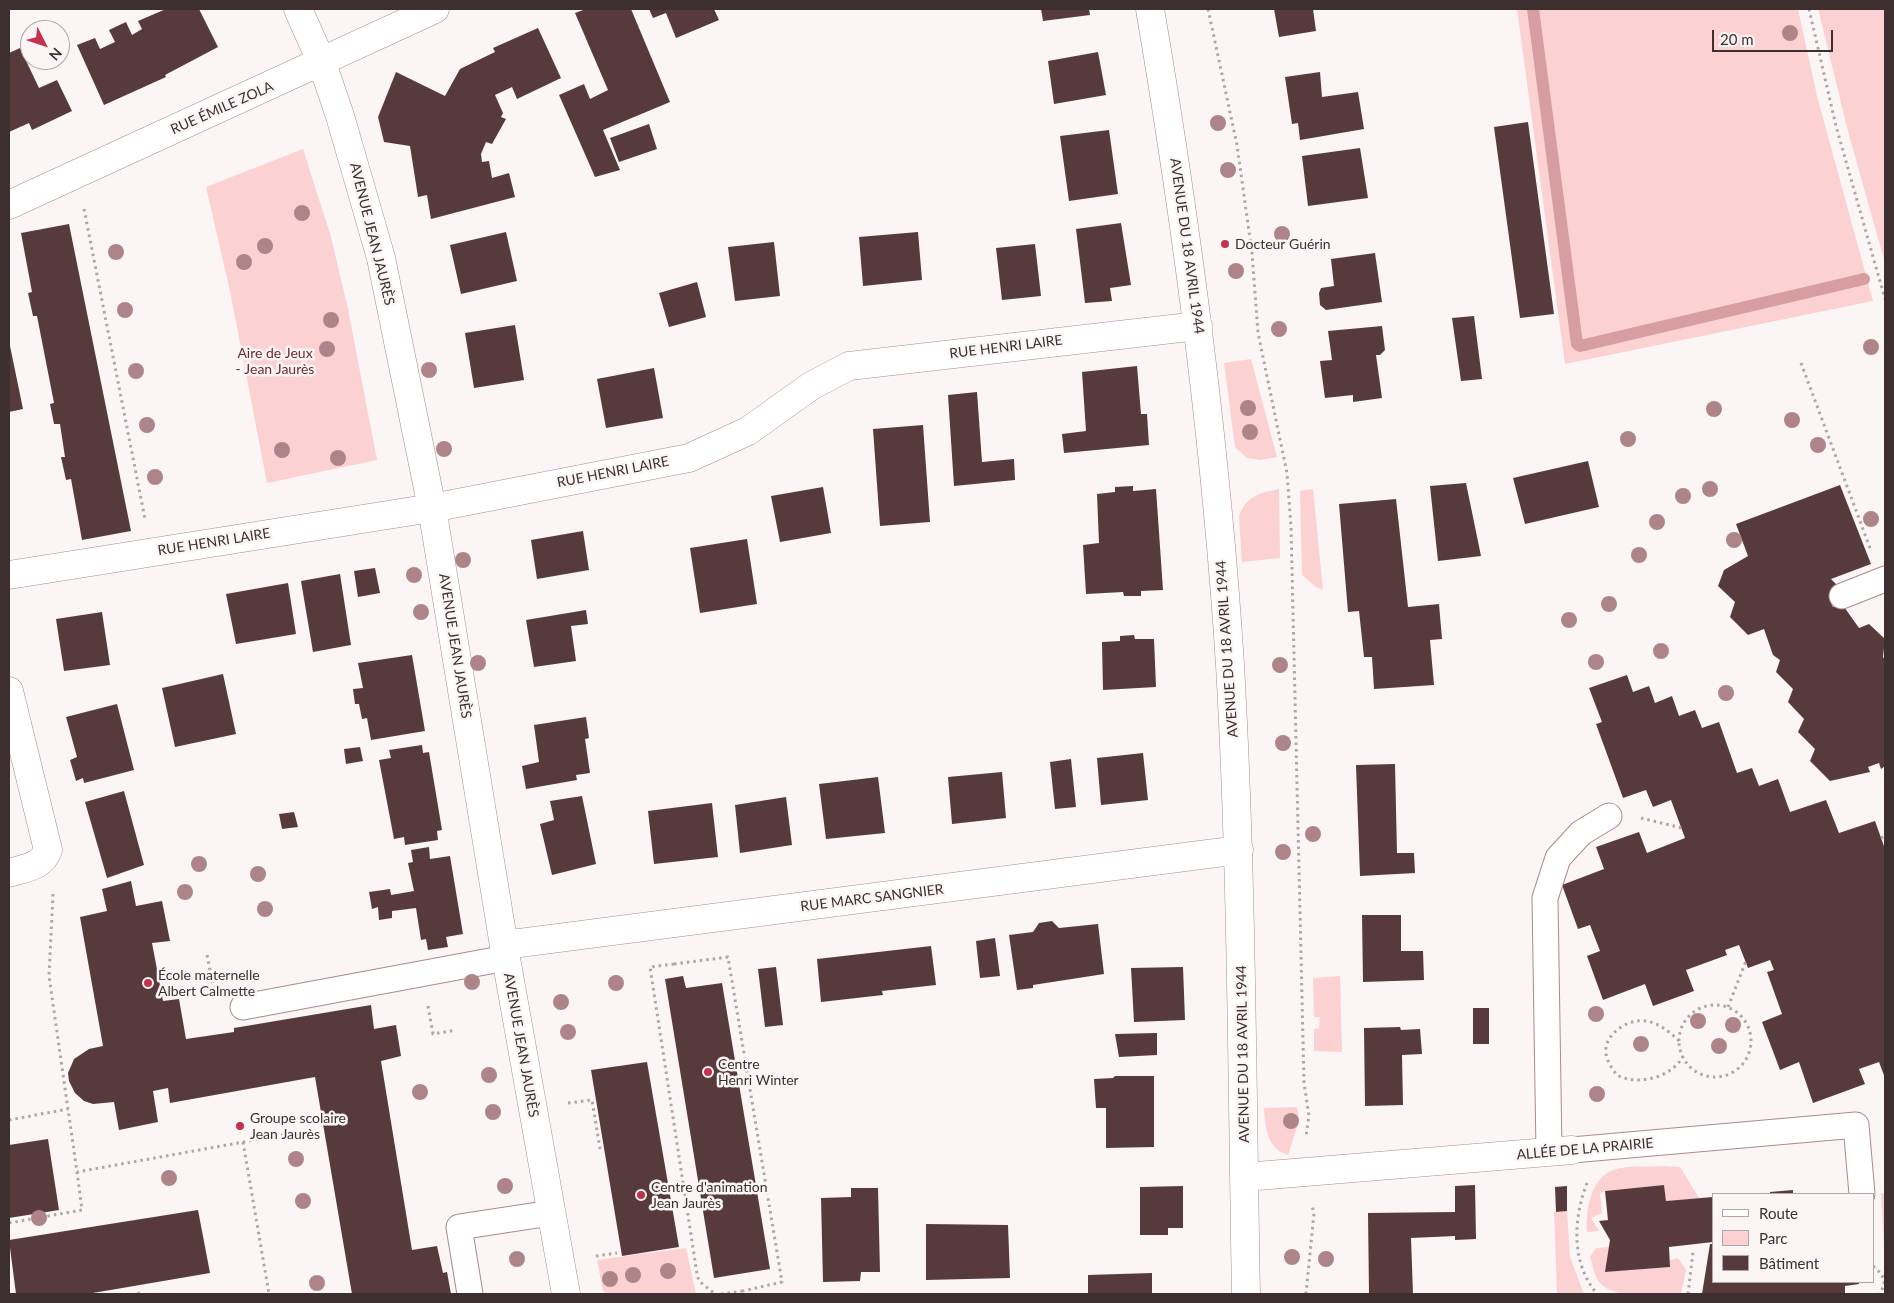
<!DOCTYPE html>
<meta charset="utf-8">
<style>
body{margin:0}
#map{position:relative;width:1894px;height:1303px;overflow:hidden;background:#fcf5f5;font-family:Lato,sans-serif}
canvas{display:block}
.frame{position:absolute;inset:0;border:10px solid #3d2f30;pointer-events:none}
.legend{position:absolute;left:1712px;top:1193px;width:162px;height:90px;box-sizing:border-box;background:#fcf5f5;border:1px solid #b0a6a6;margin:0;padding:6px 9px;list-style:none;font-size:15px;color:#3d2f30}
.legend li{display:flex;align-items:center;gap:10px;height:25px}
.legend b{width:25px;border:1px solid #b0a6a6}
.north{position:absolute;left:20px;top:20px;width:50px;height:50px;box-sizing:border-box;background:#fcf5f5;border:1px solid #b0a6a6;border-radius:50%;rotate:131deg;font-size:14px;font-weight:700;line-height:20px;text-align:center;color:#3d2f30}
.north::after{content:'';display:block;margin:auto;width:18px;height:22px;background:#c2324c;clip-path:polygon(50% 0,100% 100%,50% 72%,0 100%)}
.scale{position:absolute;left:1712px;top:30px;width:121px;height:22px;box-sizing:border-box;border:2px solid #3d2f30;border-top:0;padding-left:6px;font-size:15px;line-height:18px;white-space:nowrap;color:#3d2f30;-webkit-text-stroke:4px #fcf5f5;paint-order:stroke}
</style>
<div id="map">
<canvas width="1894" height="1303"></canvas>
<div class="frame"></div>
<ul class="legend">
<li><b style="height:6px;background:#fff"></b>Route</li>
<li><b style="height:14px;background:#fcd1d2"></b>Parc</li>
<li><b style="height:14px;background:#573a3c"></b>Bâtiment</li>
</ul>
<div class="north">N</div>
<div class="scale">20 m</div>
</div>
<script>
const ctx = document.querySelector('canvas').getContext('2d');
ctx.lineJoin = 'round';
function paint(path, color) { ctx.fillStyle = color; ctx.fill(path, 'evenodd'); }
function strokePath(path, color, width, dash) { ctx.strokeStyle = color; ctx.lineWidth = width; ctx.lineCap = dash ? 'butt' : 'round'; ctx.setLineDash(dash || []); ctx.stroke(path); }
function label(font, color, halo, rows, align = 'center') {
  ctx.font = font + ' Lato,sans-serif'; ctx.lineWidth = 5; ctx.setLineDash([]); ctx.textBaseline = 'middle'; ctx.strokeStyle = halo; ctx.fillStyle = color; for (const [text, x, y, turn = 0] of rows) {
    ctx.save(); ctx.translate(x, y); ctx.rotate((+turn || 0) * Math.PI / 180); ctx.textAlign = isNaN(turn) ? turn : align; if (halo) ctx.strokeText(text, 0, 0); ctx.fillText(text, 0, 0); ctx.restore();
  }
}
const green = new Path2D(`
 M1517 9H1798L1817 96 1873 301 1565 364Z
 M1818 9H1885V263L1849 135Z
 M303 149 331 237 348 309 377 460 267 483 230 291 206 187Z
 M1251 359 1277 457 1260 460 1247 458 1235 447 1224 363Z
 M1279 489 1280 558 1242 562 1239 517C1245 496 1260 493 1279 489Z
 M1313 489 1323 590 1316 587 1302 575 1300 491Z
 M1340 976 1342 1052 1314 1051V1029L1319 1028 1320 1017H1314L1313 978Z
 M1297 1107 1299 1121 1288 1155C1267 1149 1265 1127 1264 1108Z
 M1664 1166 1680 1167 1699 1198 1666 1201 1664 1185 1605 1191 1600 1193 1602 1213 1591 1218 1599 1231 1587 1232C1586 1220 1587 1208 1591 1196 1603 1160 1631 1168 1664 1166Z
 M1881 1193H1885V1267Z
 M1567 1211 1570 1257 1584 1294H1557L1554 1212Z
 M1610 1247 1605 1272 1670 1267V1260L1678 1258 1686 1270 1681 1294C1658 1294 1616 1301 1600 1283 1594 1277 1593 1265 1590 1257L1596 1248Z
 M686 1248 696 1294H607L603 1291 597 1260Z`);
const stream = new Path2D(`
 M1533 9 1577 344 1580 346 1864 279`);
const building = new Path2D(`
 M166 9H199L218 47 165 75 166 77 104 105 77 45 95 38 100 49 115 42 109 30 126 22 132 35 142 29 138 21Z
 M586 9H631L670 102 603 130 620 170 595 177 559 95 584 84 590 99 608 90 575 13Z
 M649 9H714L719 20 676 38 666 13 653 18Z
 M1041 9H1089L1090 15 1043 21Z
 M1274 9H1313L1316 31 1279 37Z
 M538 28 561 78 517 99 512 87 495 95 503 113 501 117 506 119 492 144 486 142 481 154 482 162 489 161 492 178 509 173 515 197 431 219 427 195 418 197 410 146 384 142 378 117 396 72 445 96 460 69 495 52 493 48Z
 M20 48 39 88 57 80 72 111 32 130 29 123 9 132V53Z
 M1098 52 1106 95 1054 104 1048 61Z
 M1320 72 1322 97 1358 92 1364 129 1300 140 1298 123 1292 124 1285 77Z
 M1528 122 1554 314 1520 318 1494 127Z
 M649 124 657 149 619 162 610 138Z
 M1109 130 1118 194 1069 201 1060 136Z
 M1360 148 1368 198 1308 206 1302 156Z
 M1121 223 1131 285 1110 288 1112 301 1085 303 1076 229Z
 M69 224 131 531 82 540 71 479 66 480 61 457H65L60 424H54L50 404 54 403 37 316H33L28 293 32 292 21 233Z
 M506 232 517 281 461 294 450 245Z
 M918 232 922 280 863 286 859 237Z
 M774 242 780 296 735 301 728 247Z
 M1035 244 1041 296 1002 300 996 248Z
 M1375 253 1382 302 1326 310 1320 305 1319 293 1321 288 1334 286 1331 259Z
 M697 282 706 317 669 327 659 293Z
 M1474 316 1482 379 1461 381 1452 318Z
 M515 325 524 380 474 388 465 333Z
 M1382 326 1385 350 1380 355H1376L1382 398 1353 402V395L1325 398 1320 361 1332 360 1328 331Z
 M9 341 23 409 9 412Z
 M1137 366 1141 414H1147L1149 445 1064 453 1062 434 1086 431 1082 372Z
 M654 368 663 418 606 428 597 379Z
 M977 392 982 462 1014 459 1015 480 954 486 948 395Z
 M923 425 930 522 880 526 873 429Z
 M1588 461 1599 507 1525 524 1513 478Z
 M1466 483 1481 556 1438 561 1430 486Z
 M1840 485 1871 564 1831 579 1840 588 1831 603 1833 607 1842 604 1859 628 1869 624 1885 639 1883 657 1885 660V766L1881 769 1879 763 1868 767 1870 772 1830 781 1810 761 1815 749 1798 732 1804 719 1788 702 1793 689 1776 672 1780 660 1773 655 1764 629 1748 635 1730 617 1735 602 1718 586 1724 570 1748 556 1736 524Z
 M1133 486V491L1156 489 1163 590 1141 591V596H1124L1123 592 1086 594 1083 545 1099 543 1097 494 1115 492V487Z
 M823 487 831 533 780 542 771 496Z
 M1396 499 1408 607 1439 604 1442 639 1430 640 1434 685 1374 689 1372 657H1364L1359 611 1348 612 1339 504Z
 M583 531 589 570 537 579 531 540Z
 M747 539 757 604 700 613 690 548Z
 M375 568 380 593 358 597 354 571Z
 M340 574 351 645 313 652 301 581Z
 M288 583 296 634 236 644 226 594Z
 M586 610 588 624 571 626 576 661 534 667 526 620Z
 M102 612 110 665 64 671 56 619Z
 M1134 635 1135 639H1154L1156 687 1103 690 1102 642 1120 641V636Z
 M412 655 425 731 371 740 367 718 362 719 359 704H355L353 689 363 688 358 663Z
 M223 674 236 734 175 747 162 688Z
 M1627 675 1633 692 1649 686 1655 703 1672 696 1679 716 1695 710 1702 728 1719 722 1737 773 1752 768 1759 786 1778 779 1790 812 1826 800 1839 833 1875 821 1885 849V1078L1879 1062 1859 1069 1865 1084 1813 1103 1799 1062 1780 1070 1762 1022 1782 1014 1767 972 1774 970 1770 960 1748 968 1739 945 1725 950 1727 955 1686 970 1694 991 1653 1006 1645 984 1603 1000 1587 956 1600 951 1590 925 1578 929 1562 885 1604 869 1596 847 1639 832 1647 853 1685 838 1671 800 1653 807 1646 790 1623 798 1596 724 1602 722 1589 688Z
 M117 704 134 770 84 783 83 778 76 781 70 760 77 757 66 717Z
 M586 717 589 738 585 739 590 773 576 775 577 780 526 789 522 766 539 762 534 725Z
 M422 745 423 753 429 752 442 830 437 831 438 840 405 845 404 837 394 839 379 760 391 758 389 750Z
 M360 747 363 761 346 764 344 749Z
 M1143 753 1148 800 1101 805 1097 758Z
 M1071 759 1076 807 1055 809 1050 762Z
 M1395 764 1397 853H1414L1415 873 1360 876 1356 765Z
 M1002 772 1006 818 952 824 948 777Z
 M878 777 885 833 826 839 819 784Z
 M124 791 144 865 107 878 85 802Z
 M582 796 596 864 552 875 540 824 554 820 550 801Z
 M786 797 792 845 740 853 735 805Z
 M712 803 718 857 654 864 648 811Z
 M294 812 298 827 282 829 279 814Z
 M429 847 430 859 450 856 463 934 446 937 448 947 428 950 426 939 421 940 416 908 392 911V918L379 920 378 907 372 909 369 892 390 889 391 895 414 891 408 863 413 862 411 850Z
 M131 881 136 906 162 901 170 941 152 943 163 1001 179 999 186 1039 234 1032V1028L246 1026 371 1005 374 1029 396 1025 401 1056 381 1061 412 1250 437 1246 443 1273 447 1272 451 1294H352L315 1077 170 1103 168 1088 153 1091 158 1122 119 1130 114 1102 93 1104 84 1101 75 1093 69 1081 68 1073 74 1059 89 1049 103 1046 80 917 107 911 102 889Z
 M1362 915H1401V951H1423L1424 980 1363 982Z
 M1052 921 1059 928 1098 924 1104 974 1033 985V988L1017 990 1009 935 1033 932 1039 923Z
 M995 938 1000 976 980 978 976 941Z
 M931 946 936 985 882 991 883 995 821 1002 817 959Z
 M776 967 783 1025 765 1027 758 969Z
 M1183 967 1185 1020 1134 1022 1131 968Z
 M683 976 686 988 722 983 770 1269 714 1278 665 979Z
 M1473 1008H1489V1044H1473Z
 M1400 1027 1401 1030 1420 1029 1422 1054 1402 1055 1403 1105 1365 1106 1364 1028Z
 M1157 1033V1055L1119 1057 1115 1034Z
 M647 1062 679 1247 622 1256 591 1070Z
 M1115 1076H1154V1147L1106 1148V1108H1096L1094 1079 1113 1078Z
 M48 1139 59 1210 9 1218V1145Z
 M1475 1185 1476 1239 1455 1240V1236L1411 1238 1413 1294H1369L1368 1213 1455 1212V1186Z
 M1664 1185 1666 1201 1713 1197V1242L1669 1247 1670 1267 1605 1272 1610 1240 1599 1221 1608 1220 1605 1191Z
 M1183 1186V1228H1168V1235H1140V1187Z
 M1567 1186V1211L1556 1212 1555 1187Z
 M851 1188H878L880 1272H861L860 1281 823 1282 821 1198 851 1197Z
 M1793 1190V1194H1770V1192Z
 M198 1210 210 1273 87 1294H16L9 1240Z
 M926 1224 1008 1225 1010 1278 926 1280Z
 M1710 1244H1713V1282H1859V1284L1845 1286V1294H1702Z
 M1152 1273V1294H1088V1275Z`);
const path = new Path2D(`
 M1208 9 1237 145 1252 253 1258 333 1287 473 1291 527 1304 1083 1309 1116 1306 1136
 M1809 9 1836 126 1885 299
 M84 209 145 519
 M1801 363 1870 548
 M1641 818 1682 828
 M1881 838 1885 836
 M53 894 49 976 77 1172 310 1130
 M207 955 214 990
 M674 964 728 957 782 1282 743 1291
 M674 964 650 967 697 1274 699 1281 715 1294
 M1679 1041a36 36 0 1 1 72 0a36 36 0 1 1-72 0Z
 M428 1006 433 1034 456 1030
 M1728 1007 1746 961
 M1679 1041C1670 1032 1659 1023 1646 1021 1629 1018 1603 1034 1606 1054 1607 1061 1612 1069 1617 1075 1637 1086 1672 1078 1683 1056
 M568 1103 592 1100 600 1149
 M9 1120 68 1109
 M243 1142 269 1294
 M1587 1183C1573 1219 1571 1263 1597 1294
 M9 1223 82 1210 77 1172
 M596 1256 617 1253
 M1873 1266C1883 1275 1889 1281 1879 1294
 M138 1292 139 1294
 M721 1294 743 1291V1294
 M1306 1294 1314 1213 1312 1206
 M1688 1294 1693 1252`);
const service = new Path2D(`
 M1842 596 1885 579
 M243 1007 506 958
 M1572 1150 1856 1125 1862 1194
 M1549 1152 1545 898 1558 858 1581 833 1609 816
 M470 1294 459 1227 551 1213`);
const minor = new Path2D(`
 M298 9 322 63 340 116 381 258 432 508 506 958 566 1294
 M9 205 435 9
 M9 575 432 508 689 458 748 431 811 386 849 366 1198 326
 M9 691 48 850C42 867 25 868 9 873
 M504 945 1239 850
 M1245 1177 1572 1150`);
const tertiary = new Path2D(`
 M1150 9C1187 226 1216 445 1230 665 1242 875 1242 1084 1246 1294`);
const trees = [
 [1790,33],
 [1218,123],
 [1228,170],
 [302,213],
 [1282,234],
 [265,246],
 [116,252],
 [244,262],
 [1236,271],
 [125,310],
 [331,320],
 [1279,329],
 [1871,347],
 [327,349],
 [429,370],
 [136,371],
 [1248,408],
 [1714,409],
 [1792,420],
 [147,425],
 [1250,432],
 [1628,439],
 [1818,445],
 [444,449],
 [282,450],
 [338,458],
 [155,477],
 [1710,489],
 [1683,496],
 [1871,519],
 [1657,522],
 [1734,540],
 [1639,555],
 [463,560],
 [414,575],
 [1609,604],
 [421,612],
 [1569,620],
 [1661,651],
 [1596,662],
 [478,663],
 [1280,665],
 [1726,693],
 [1283,743],
 [1313,834],
 [1283,852],
 [199,864],
 [258,874],
 [185,892],
 [265,909],
 [472,982],
 [616,983],
 [561,1002],
 [1596,1014],
 [1698,1021],
 [1733,1025],
 [568,1032],
 [1641,1044],
 [1719,1046],
 [489,1075],
 [420,1092],
 [1597,1094],
 [493,1112],
 [1291,1121],
 [296,1159],
 [169,1178],
 [505,1186],
 [303,1201],
 [39,1218],
 [1292,1257],
 [517,1259],
 [1326,1259],
 [668,1271],
 [633,1275],
 [610,1279],
 [317,1283]
];
const markers = [
 [1225,244,5,"#c2324c"],
 [148,983,5,"#c2324c"],
 [708,1072,5,"#c2324c"],
 [240,1126,5,"#c2324c"],
 [641,1195,5,"#c2324c"]
];
const streetNames = [
 ["RUE ÉMILE ZOLA",222,108,-24],
 ["AVENUE JEAN JAURÈS",372,234,76],
 ["AVENUE DU 18 AVRIL 1944",1187,246,82],
 ["RUE HENRI LAIRE",1006,347,-7],
 ["RUE HENRI LAIRE",613,472,-11],
 ["RUE HENRI LAIRE",214,542,-9],
 ["AVENUE JEAN JAURÈS",455,646,81],
 ["AVENUE DU 18 AVRIL 1944",1227,649,-94],
 ["RUE MARC SANGNIER",872,898,-7],
 ["AVENUE JEAN JAURÈS",521,1045,80],
 ["AVENUE DU 18 AVRIL 1944",1243,1054,-91],
 ["ALLÉE DE LA PRAIRIE",1585,1149,-5]
];
const poiNames = [
 ["Docteur Guérin",1235,244],
 ["École maternelle",158,975],
 ["Albert Calmette",158,991],
 ["Centre",718,1064],
 ["Henri Winter",718,1080],
 ["Groupe scolaire",250,1118],
 ["Jean Jaurès",250,1134],
 ["Centre d'animation",651,1187],
 ["Jean Jaurès",651,1203]
];
const parkNames = [
 ["Aire de Jeux",275,353],
 ["- Jean Jaurès",275,369]
];
paint(green, '#fcd1d2');
strokePath(stream, '#d69ea1', 12);
paint(building, '#573a3c');
strokePath(service, '#ac8a8b', 27);
strokePath(minor, '#ac8a8b', 29);
strokePath(tertiary, '#ac8a8b', 29);
strokePath(path, '#afa5a5', 3, [2.5, 4]);
strokePath(service, '#fff', 25);
strokePath(minor, '#fff', 28);
strokePath(tertiary, '#fff', 28);
ctx.fillStyle = '#ad8589';
for (const [x, y] of trees) { ctx.beginPath(); ctx.arc(x, y, 8, 0, 2 * Math.PI); ctx.fill(); }
for (const [x, y, r, color] of markers) { const dot = new Path2D(); dot.arc(x, y, r, 0, 2 * Math.PI); ctx.fillStyle = color; ctx.fill(dot); strokePath(dot, '#fcf5f5', 2); }
label('14px', '#3d2f30', '#fcf5f5', streetNames);
label('14px', '#3d2f30', '#fcf5f5', poiNames, 'left');
label('14px', '#6c2931', '#fcf5f5', parkNames);
</script>
